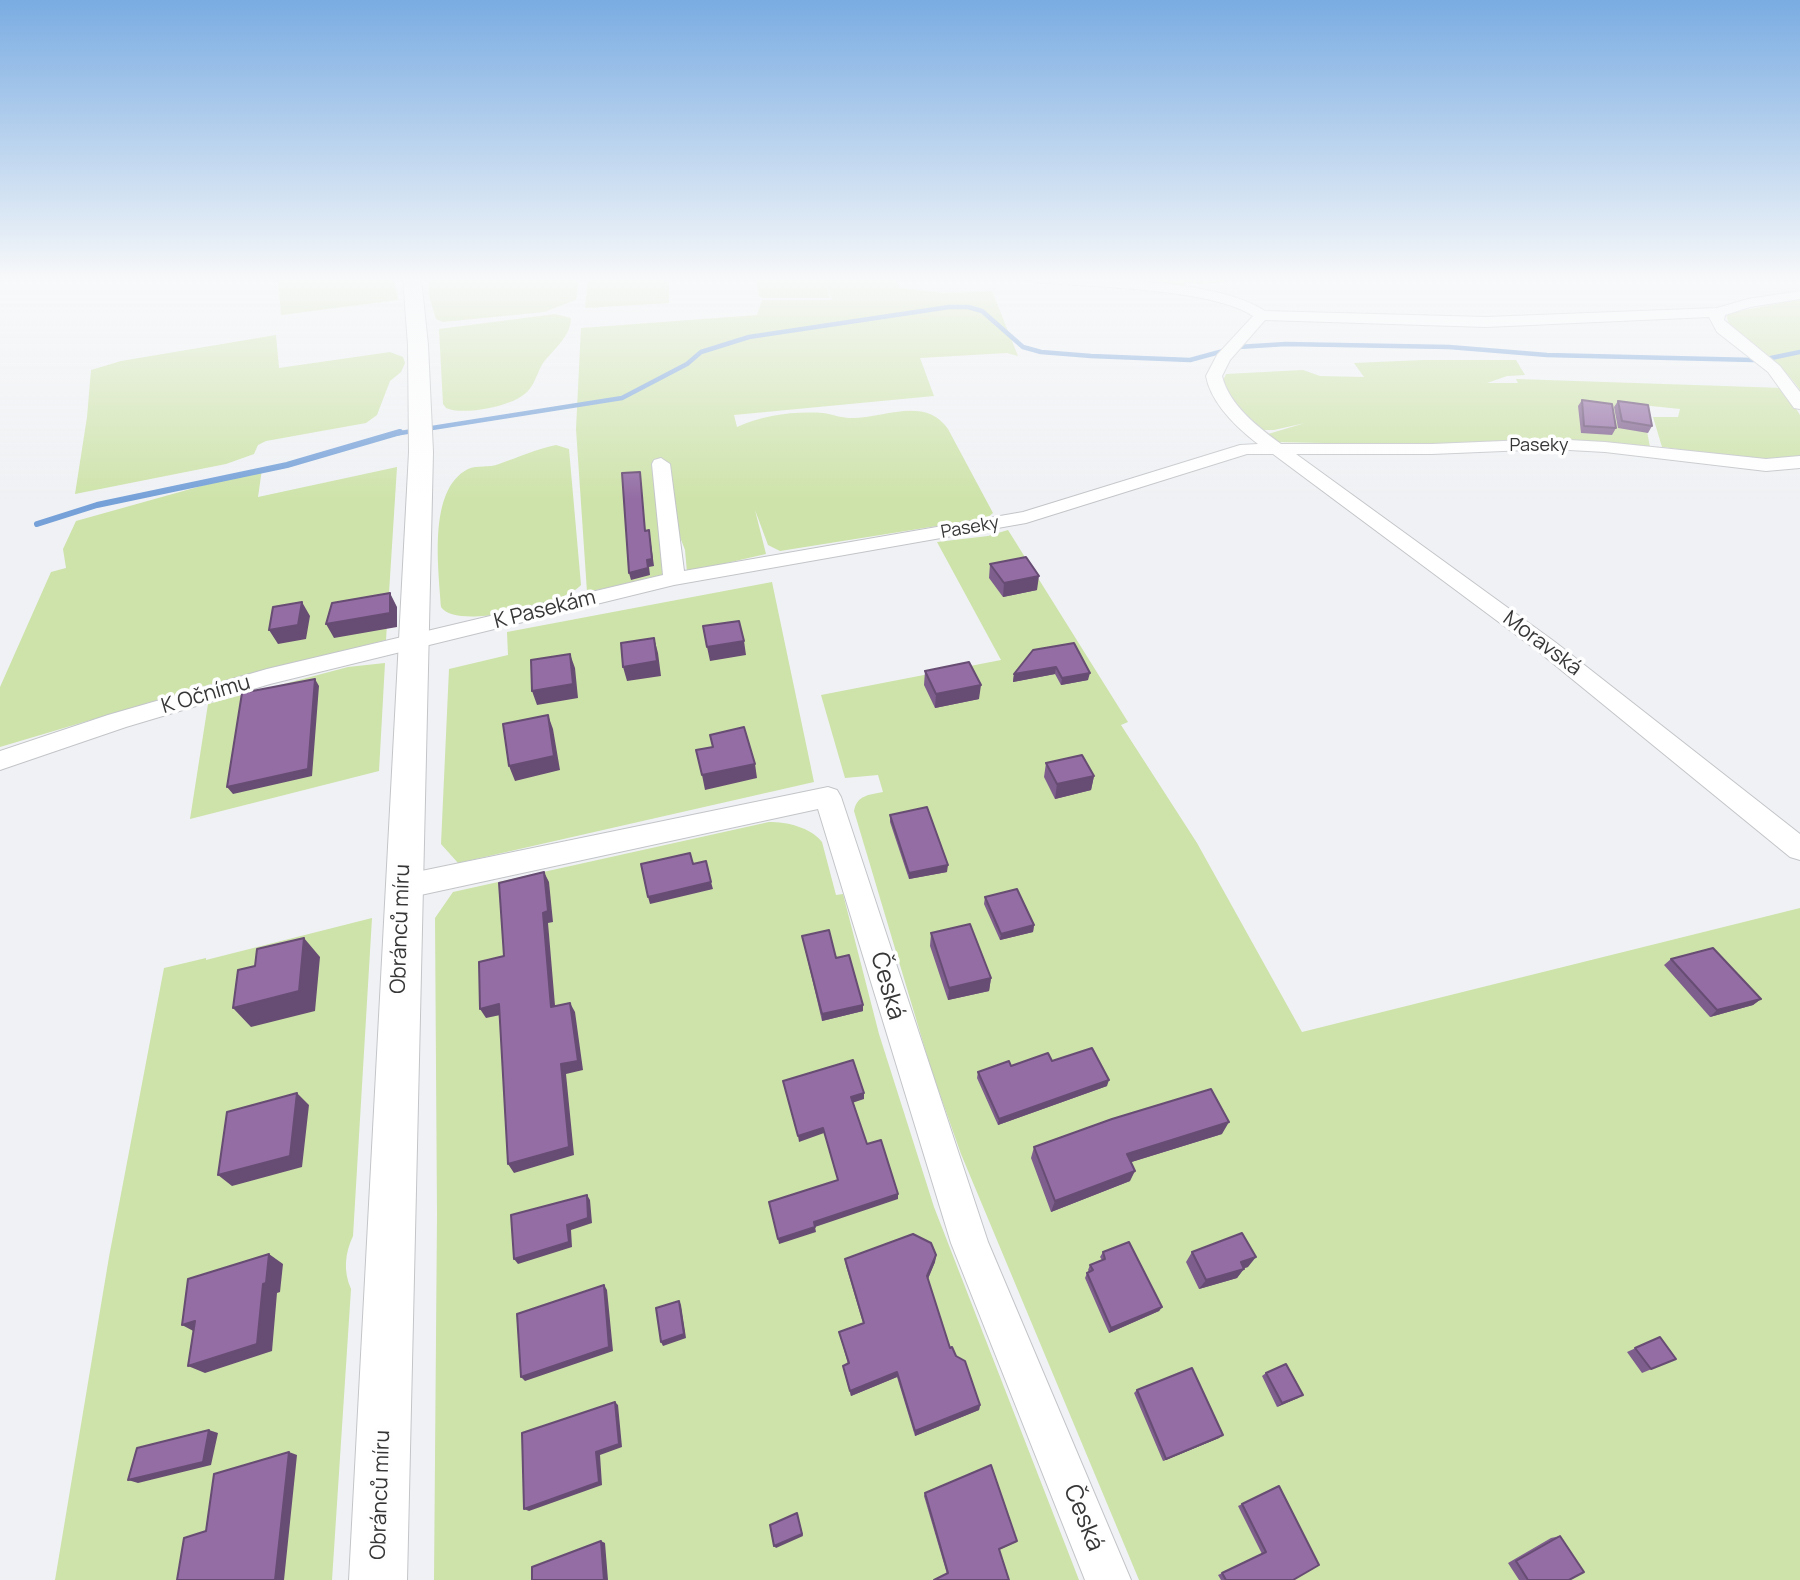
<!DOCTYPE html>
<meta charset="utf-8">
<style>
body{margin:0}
canvas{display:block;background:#eff1f4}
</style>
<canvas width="1800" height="1580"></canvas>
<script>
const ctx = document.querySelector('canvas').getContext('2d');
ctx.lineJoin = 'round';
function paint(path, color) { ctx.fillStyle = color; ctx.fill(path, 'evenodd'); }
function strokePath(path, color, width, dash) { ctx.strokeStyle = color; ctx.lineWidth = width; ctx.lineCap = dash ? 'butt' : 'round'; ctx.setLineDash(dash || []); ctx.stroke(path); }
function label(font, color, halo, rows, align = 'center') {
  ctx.font = font + ' Manrope,sans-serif'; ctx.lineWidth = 7; ctx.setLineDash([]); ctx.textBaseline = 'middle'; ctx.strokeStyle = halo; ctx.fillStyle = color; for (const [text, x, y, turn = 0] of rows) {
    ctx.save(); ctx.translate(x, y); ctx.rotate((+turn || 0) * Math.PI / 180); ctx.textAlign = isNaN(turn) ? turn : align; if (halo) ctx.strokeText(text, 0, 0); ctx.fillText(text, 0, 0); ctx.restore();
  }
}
const green = new Path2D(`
 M278 278H394L398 300 281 315Z
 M429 278H579L576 300 544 312 443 322 436 319 429 296Z
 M588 278H669V303L585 308Z
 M756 278H896L900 288 943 293 992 291 1018 356 1007 353 920 358 934 396 734 415 737 427C763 415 794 411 823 413 832 414 841 418 850 418 882 419 925 395 948 429L993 513 987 518 780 551 768 545 755 510 766 554 687 572 685 550 675 524 671 574 587 592 576 429 581 328 757 315 762 300H832L826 284 830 298H763L759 296Z
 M1056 278H1235L1237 281 1203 284 1184 283 1187 287H1169Z
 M1800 299V390C1783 364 1754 347 1730 328L1726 314Z
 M555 314 571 318C571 334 557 347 547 358 538 367 537 381 528 391 515 406 464 416 446 408L443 404 439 329Z
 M276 335 279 368 390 352 403 357 405 363 401 372 390 381 377 415 366 423 266 441 258 445 254 454 226 464 75 494 87 417 91 370 121 361Z
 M1423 360H1516L1525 375 1507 376 1487 383H1518L1516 379 1783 388 1800 415V456C1766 466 1699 451 1662 447L1653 417H1678L1680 409 1642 405 1650 447 1556 439 1427 445 1272 442 1268 434 1305 423 1274 430H1262L1231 399 1222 383 1226 374 1303 370 1320 376 1364 377 1354 363Z
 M556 445 569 449 581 585C565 604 456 631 441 607 439 570 427 490 468 469 477 465 489 468 499 464 519 457 536 449 556 445Z
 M397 467 386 640 222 681 0 747V687L51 572 66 568 63 549 76 521 262 469 258 497Z
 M1008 530 1128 722 1121 725 1197 843 1302 1032 1800 908V1580H1139L961 1154 931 1069 854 811C857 795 869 795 883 792L878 775 845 778 821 695 1001 660 937 542 988 536Z
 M772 582 814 782 458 863 441 844 449 669 508 655 507 632Z
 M385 663 379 771 190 819 208 704 348 667Z
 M769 822C787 822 810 827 822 842L836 895 843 894 879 1034 934 1207 1079 1580H434L437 1215 435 918 453 892Z
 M372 918 353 1236C345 1253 343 1271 351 1289L332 1580H55L109 1257 164 968 206 958V960Z`);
const streamFar1 = new Path2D(`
 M1771 358 1800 352
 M394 434 622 398 687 364 701 352 749 337 949 307H968L982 311 1023 347 1041 352 1091 356 1190 360 1238 347 1286 344 1449 347 1547 355 1754 360`);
const stream = new Path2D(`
 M37 524 97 505 287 465 400 432`);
const minor = new Path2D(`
 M1027 278C1087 278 1216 278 1265 311L1486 317 1717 308 1748 299 1800 291V299L1750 307 1725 315 1724 320 1780 366 1800 392V409L1794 408 1768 372 1717 332 1709 317 1486 327 1265 320 1230 360 1222 376C1229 405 1258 427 1281 444H1432L1551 439 1605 442 1766 459 1800 456V468L1766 471 1605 452 1551 449 1432 454H1296L1555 642 1800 834V860L1790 857 1539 652 1273 454H1247L1026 523 674 585 270 684 126 727 0 770V751L108 715 267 669 663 575 652 464 654 460 661 458 670 464 684 571 1023 512 1240 445 1258 444C1236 427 1211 403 1206 376L1217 355 1253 316C1212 288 1087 287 1034 282Z
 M828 787 837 790 841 797 988 1242 1131 1580H1085L951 1243 818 809 402 899 392 895 388 887 392 879 402 875Z`);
const major = new Path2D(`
 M403 278H421L428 345 433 452 407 1580H349L409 452 408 345Z`);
const wall = new Path2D(`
 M1582 400 1616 428 1612 435 1581 433 1578 406Z
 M1618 401 1652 426 1648 433 1618 428 1614 407Z
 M990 564 1037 590 1003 597 989 578Z
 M1033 650 1088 680 1061 685 1055 674 1013 682 1014 674Z
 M925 671 979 699 935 708 924 685Z
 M1046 763 1094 776 1091 790 1055 799 1044 777Z
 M890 815 947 872 909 879 890 822Z
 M985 897 1034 925 1033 932 1000 940 984 904Z
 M931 933 991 978 989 991 948 1000 930 946Z
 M802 936 836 958 863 1005V1011L822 1021Z
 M1671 959 1761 999 1753 1005 1710 1017 1664 965Z
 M1011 1066 1107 1086 998 1125 977 1078 978 1072Z
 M1222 1134 1131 1162 1130 1181 1051 1212 1031 1158 1034 1147Z
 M1103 1252 1162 1307 1159 1311 1109 1333 1085 1278 1087 1273 1089 1272 1088 1270 1090 1265 1102 1260 1100 1257Z
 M1192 1252 1248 1267 1244 1268 1237 1278 1199 1289 1186 1262Z
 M936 1255 935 1262 928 1279 950 1348 956 1356 980 1405 979 1410 915 1436 897 1377 851 1396 844 1371 848 1364 839 1332 863 1323 846 1266 845 1259Z
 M1660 1337 1676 1359 1642 1373 1627 1352Z
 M1266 1373 1298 1398 1277 1407 1262 1376Z
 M1137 1390 1219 1438 1163 1461 1134 1393Z
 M1279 1486 1293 1580H1221L1218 1575 1262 1554 1238 1506Z
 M925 1493 1016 1542 947 1574 924 1496Z
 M1560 1536 1569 1580H1519L1508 1563 1551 1538Z`);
const shadedWall = new Path2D(`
 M649 530 654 566 649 567 650 575 631 580 629 573 647 560Z
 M1039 576 1037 590 1003 597 1004 583Z
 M390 593 397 607V627L334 638 326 624Z
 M302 602 310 616 306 639 278 644 269 630Z
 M654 638 658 653 661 676 627 681 623 667Z
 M744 641 746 655 710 661 707 647Z
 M570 654 575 668 578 698 537 705 532 691Z
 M1056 667 1055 674 1013 682 1014 674Z
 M1090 673 1088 680 1061 685 1062 678Z
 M315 679 319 686 312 776 233 794 227 787Z
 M981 685 979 699 935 708 936 694Z
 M548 715 553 729 560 770 515 781 509 766Z
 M755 764 757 778 705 790 702 775Z
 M1094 776 1091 790 1055 799 1057 784Z
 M948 865 947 872 909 879V873Z
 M544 872 549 882 553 922 548 923 556 1017 551 1007 543 913Z
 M711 882 713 889 650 904 648 897Z
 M1034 925 1033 932 1000 940 1001 934Z
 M304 938 320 957 315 1011 251 1027 233 1008Z
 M991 978 989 991 948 1000 949 988Z
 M1761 999 1753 1005 1710 1017 1717 1010Z
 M570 1003 575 1012 583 1070 566 1074 574 1155 514 1173 508 1164 561 1064Z
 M499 1004 505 1014 486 1018 480 1009Z
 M863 1005V1011L822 1021V1014Z
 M1109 1080 1107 1086 998 1125 999 1119Z
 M297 1093 309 1105 302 1167 232 1186 218 1175Z
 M864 1093V1099L852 1103 851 1097Z
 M1229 1122 1222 1134 1122 1165 1127 1154Z
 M823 1128 824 1133 799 1142 798 1136Z
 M1135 1171 1130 1181 1051 1212 1055 1201Z
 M898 1194V1199L815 1227 814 1222Z
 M587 1195 590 1200 592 1223 571 1230 572 1247 518 1264 514 1259 567 1225Z
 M815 1227 816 1232 779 1244 778 1239Z
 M269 1254 283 1264 280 1292 277 1293 272 1351 205 1373 188 1366 263 1284Z
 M936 1255 935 1262 926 1283 927 1276Z
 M1256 1257 1248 1267 1234 1271 1241 1262Z
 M1244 1269 1237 1278 1199 1289 1206 1280Z
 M604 1285 607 1290 613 1351 525 1381 521 1377Z
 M679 1301 681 1305 686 1338 663 1346 661 1342Z
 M1162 1307 1159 1311 1109 1333 1111 1328Z
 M195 1321 199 1334 182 1325Z
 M897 1372V1377L851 1396 850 1391Z
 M1303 1395 1298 1398 1277 1407 1282 1403Z
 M615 1402 618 1405 622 1447 600 1455 602 1485 529 1511 524 1509 596 1452Z
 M980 1405 979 1410 915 1436V1431Z
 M209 1430 218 1433 211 1465 138 1483 128 1480Z
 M1223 1435 1219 1438 1163 1461 1166 1459Z
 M289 1452 297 1455 284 1580H275Z
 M797 1513 803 1536 776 1548 774 1546Z
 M601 1541 605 1543 608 1580H604Z`);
const building = new Path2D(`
 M1582 400 1612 404 1616 428 1584 426Z
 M1618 401 1648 405 1652 426 1622 421Z
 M640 472 645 531 649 530 652 559 647 560 648 568 629 573 622 473Z
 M1026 557 1039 576 1004 583 990 564Z
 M390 593V613L326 624 332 603Z
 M302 602 298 625 269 630 273 607Z
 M739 621 744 641 707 647 703 626Z
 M654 638 657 661 623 667 621 643Z
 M1074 643 1090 673 1062 678 1056 667 1014 674 1033 650Z
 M570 654 573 684 532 691 531 660Z
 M969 662 981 685 936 694 925 671Z
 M315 679 308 769 227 787 242 693Z
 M548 715 554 756 509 766 503 724Z
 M744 727 755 764 702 775 696 750 713 747 710 735Z
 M1082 755 1094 776 1057 784 1046 763Z
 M927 807 948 865 909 873 890 815Z
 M690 853 693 864 706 861 711 882 648 897 641 864Z
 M544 872 548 911 543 913 551 1007 570 1003 578 1061 561 1064 569 1147 508 1164 499 1004 480 1009 479 962 504 956 499 883Z
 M1017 889 1034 925 1001 934 985 897Z
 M970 924 991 978 949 988 931 933Z
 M829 930 836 958 849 955 863 1005 822 1014 802 936Z
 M304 938 299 991 233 1008 238 970 255 966 257 949Z
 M1713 948 1761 999 1717 1010 1671 959Z
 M1092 1048 1109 1080 999 1119 978 1072 1009 1061 1011 1066 1048 1053 1052 1061Z
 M853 1060 864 1093 851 1097 867 1144 881 1140 898 1194 814 1222 815 1227 778 1239 769 1202 838 1180 823 1128 798 1136 783 1081Z
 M1211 1089 1229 1122 1127 1154 1135 1171 1055 1201 1034 1147 1112 1119Z
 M297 1093 290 1156 218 1175 227 1112Z
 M587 1195 588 1218 567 1225 569 1242 514 1259 511 1215Z
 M1242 1233 1256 1257 1241 1262 1244 1269 1206 1280 1192 1252Z
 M913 1234 931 1243 936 1255 927 1276 950 1348 952 1347 956 1356 965 1361 980 1405 915 1431 897 1372 850 1391 843 1366 849 1363 839 1332 864 1323 845 1259Z
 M1129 1242 1162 1307 1111 1328 1087 1273 1093 1270 1090 1265 1105 1259 1103 1252Z
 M269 1254 266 1283 263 1284 257 1344 188 1366 195 1321 182 1325 188 1279Z
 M604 1285 609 1347 521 1377 517 1314Z
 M679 1301 684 1334 661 1342 656 1308Z
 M1660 1337 1676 1359 1651 1369 1635 1348Z
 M1286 1364 1303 1395 1282 1403 1266 1373Z
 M1192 1368 1223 1435 1166 1459 1137 1390Z
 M615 1402 619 1444 596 1452 599 1482 524 1509 522 1433Z
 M209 1430 203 1462 128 1480 137 1448Z
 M289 1452 275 1580H177L184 1538 206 1531 214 1474Z
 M991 1465 1017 1541 999 1549 1009 1580H934L948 1573 925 1493Z
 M1279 1486 1319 1565 1293 1580H1226L1222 1573 1266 1552 1242 1504Z
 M797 1513 802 1534 774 1546 770 1525Z
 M1560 1536 1584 1572 1569 1580H1528L1516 1561Z
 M601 1541 604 1580H532V1567Z`);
const farStreetnames = [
 ["Paseky",1539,446],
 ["Paseky",970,528,-10]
];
const streetNames = [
 ["K Pasekám",545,610,-14],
 ["Moravská",1542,644,37],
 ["K Očnímu",206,695,-16],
 ["Obránců míru",401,929,-88],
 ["Obránců míru",381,1495,-88]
];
const nearStreetnames = [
 ["Česká",887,986,74],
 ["Česká",1083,1518,68]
];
paint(green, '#cee3aa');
strokePath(streamFar1, '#76a1d8', 4.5);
strokePath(stream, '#76a1d8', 6);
strokePath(minor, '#c3c5c8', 2);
strokePath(major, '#c3c5c8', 2);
paint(minor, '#fff');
paint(major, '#fff');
paint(wall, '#7e5e8d');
paint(shadedWall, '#674c73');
paint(building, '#936da4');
strokePath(building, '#674c73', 2);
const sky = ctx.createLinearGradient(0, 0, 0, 499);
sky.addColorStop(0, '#7aace2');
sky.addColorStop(0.56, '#f8f9fa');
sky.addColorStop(1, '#f8f9fa00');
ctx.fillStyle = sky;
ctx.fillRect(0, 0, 1800, 499);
label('18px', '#363637', '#fefeff', farStreetnames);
label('21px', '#363637', '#fefeff', streetNames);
label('24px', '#363637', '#fefeff', nearStreetnames);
</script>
